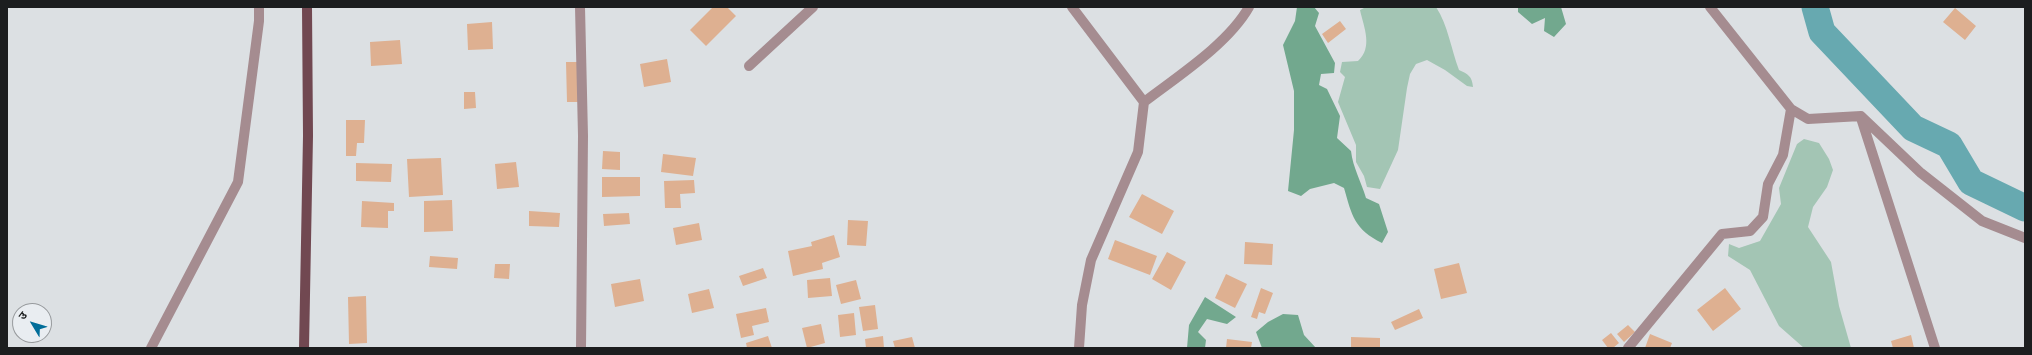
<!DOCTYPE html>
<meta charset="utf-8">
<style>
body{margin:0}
#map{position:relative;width:2032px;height:355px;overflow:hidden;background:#dce0e3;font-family:Figtree,"Noto Sans Devanagari",sans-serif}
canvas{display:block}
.frame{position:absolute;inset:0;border:8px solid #1c1e1f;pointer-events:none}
.north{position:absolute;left:12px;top:303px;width:40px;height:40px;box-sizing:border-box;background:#e9edf1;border:1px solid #979a9d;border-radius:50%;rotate:308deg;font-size:11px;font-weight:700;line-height:16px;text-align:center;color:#1c1e1f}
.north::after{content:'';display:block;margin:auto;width:14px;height:18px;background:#006d99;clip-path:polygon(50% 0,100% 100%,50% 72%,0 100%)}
</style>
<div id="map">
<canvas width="2032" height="355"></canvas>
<div class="frame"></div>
<div class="north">उ</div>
</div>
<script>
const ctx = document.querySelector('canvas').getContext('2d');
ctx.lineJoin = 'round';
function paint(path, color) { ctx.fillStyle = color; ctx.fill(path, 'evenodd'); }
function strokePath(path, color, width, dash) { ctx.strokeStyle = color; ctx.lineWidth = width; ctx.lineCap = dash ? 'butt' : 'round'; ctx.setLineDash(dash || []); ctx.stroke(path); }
const green = new Path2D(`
 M1366 7H1436C1448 25 1451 49 1459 70 1468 74 1472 76 1473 87L1467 86 1445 70 1427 60 1416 64 1410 74 1407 88 1398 150 1380 189 1367 187 1364 176 1356 162V145L1338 102 1345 77 1340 72 1342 62 1358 61C1373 47 1364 28 1360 10Z
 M1804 139 1819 143 1829 159 1833 170 1827 187 1813 207 1808 227 1831 262 1839 306 1851 348H1804L1779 326 1750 270 1728 256 1729 244 1739 248 1760 241 1781 204 1779 188 1797 144Z`);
const forest = new Path2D(`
 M1297 7H1314L1319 13 1315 26 1335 63 1334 73 1321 74 1319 85 1327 89 1340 116 1337 138 1351 151C1353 168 1361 181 1366 198L1379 204 1388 232 1382 243C1354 229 1352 216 1344 188L1334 183 1310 189 1301 196 1288 191 1294 130V91L1283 45 1295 21Z
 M1518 7H1561L1566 24 1554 37 1544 31 1545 18 1532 24 1518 12Z
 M1205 297 1236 317 1227 324 1207 319 1198 332 1206 340 1205 348H1187L1189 325Z
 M1283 314 1298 315 1304 335 1316 348H1262L1256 332 1268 322Z`);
const river = new Path2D(`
 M1815 7 1822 32 1913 128 1949 145 1971 182 2025 208`);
const building = new Path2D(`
 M713 7H727L736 16 706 46 690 30Z
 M1955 8 1976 26 1965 40 1943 22Z
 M1340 21 1346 29 1328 43 1322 34Z
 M492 22 493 49 468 50 467 24Z
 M400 40 402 64 371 66 370 42Z
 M667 59 671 82 644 87 640 64Z
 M566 62H578L580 102H567Z
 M464 92H475L476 108 464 109Z
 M346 120H365L364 143H357L356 156H346Z
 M603 151 620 152V170L602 169Z
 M663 154 696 158 693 176 661 172Z
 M441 158 443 195 409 197 407 159Z
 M516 162 519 187 497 189 495 164Z
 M356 163 392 164 391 182 356 181Z
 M602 177H640V196L602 197Z
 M694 180 695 193 680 194 681 208H665L664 181Z
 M1142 194 1174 211 1162 234 1129 217Z
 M452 200 453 231 424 232V201Z
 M362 201 394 203V211H388V228L361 227Z
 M529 211 560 213 559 227 529 226Z
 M629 213 630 224 604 226 603 214Z
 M848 220 868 221 866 246 847 245Z
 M699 223 702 240 676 245 673 228Z
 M834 235 840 257 822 263 823 269 793 276 788 251 812 246 811 242Z
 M1115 240 1157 256 1150 275 1108 259Z
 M1245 242 1273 244 1272 265 1244 264Z
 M1167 252 1186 262 1171 290 1152 279Z
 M430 256 458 258 457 269 429 267Z
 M1459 263 1467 293 1441 299 1434 269Z
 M495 264H510L509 279 494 278Z
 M763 268 767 278 743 286 739 276Z
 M1226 274 1247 284 1235 308 1215 298Z
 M830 278 832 296 808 298 807 280Z
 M640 279 644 301 615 307 611 284Z
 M856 280 861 299 841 304 836 285Z
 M1261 288 1273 293 1265 314 1259 312 1257 319 1251 317Z
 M1725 288 1741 309 1713 331 1697 310Z
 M709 289 714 308 692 313 688 294Z
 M366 296 367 343 349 344 348 297Z
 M875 305 878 329 863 331 859 307Z
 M766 308 769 322 752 326 754 335 741 338 736 314Z
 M1419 309 1423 318 1395 330 1391 322Z
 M854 313 856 335 840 337 838 315Z
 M821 324 825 343 807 348 802 328Z
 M1628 325 1635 332 1624 342 1617 334Z
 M1611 333 1619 343 1613 348H1608L1602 340Z
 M1650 334 1672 343 1670 348H1645Z
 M1911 335 1914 348H1893L1891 341Z
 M768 336 772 348H747L746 343Z
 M883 336 884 348H866L865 339Z
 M912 337 915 348H895L893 341Z
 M1351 337 1380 338V348H1351Z
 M1227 339 1252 342 1251 348H1226Z`);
const minor = new Path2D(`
 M580 7 583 136 581 348
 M1072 7 1144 102
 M1710 7 1791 109 1808 119 1861 116 1921 173 1982 221 2025 238
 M749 66 813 7
 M1861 118 1935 348
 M151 348 238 182 259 21V7
 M1079 348 1082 305 1091 260 1138 152 1144 102C1178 76 1228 44 1249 7
 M1628 348 1722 234 1750 231 1763 217 1768 184 1783 155 1791 109`);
const major = new Path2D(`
 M304 348 308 136 307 7`);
paint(green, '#a3c5b4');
paint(forest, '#72a88e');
strokePath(river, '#67a9b0', 27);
paint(building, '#deb091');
strokePath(minor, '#a58c90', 10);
strokePath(major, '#714851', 10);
</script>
